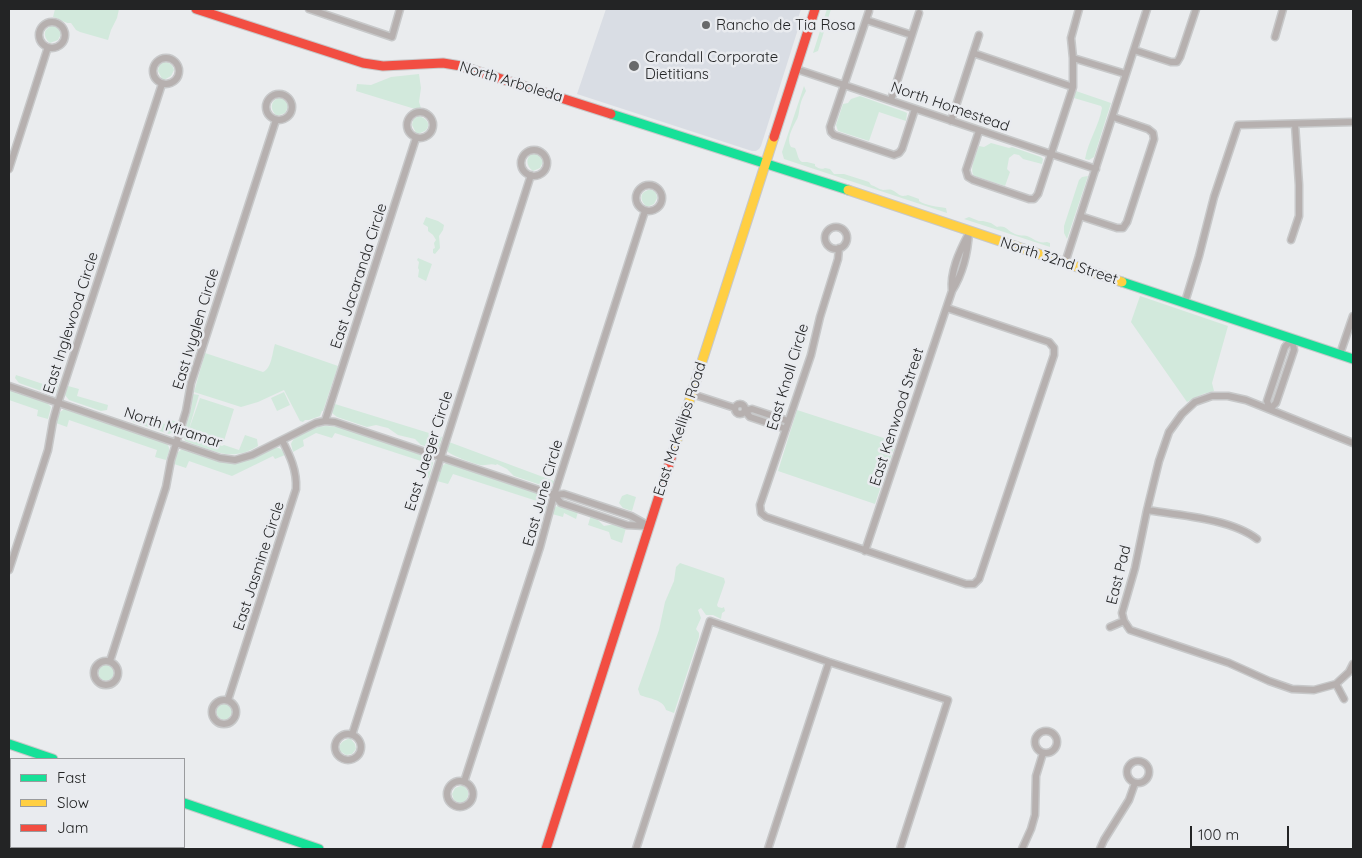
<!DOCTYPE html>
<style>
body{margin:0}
#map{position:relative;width:1362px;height:858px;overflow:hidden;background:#eaecee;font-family:Quicksand,sans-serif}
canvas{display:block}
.frame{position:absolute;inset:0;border:10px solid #232425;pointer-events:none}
.legend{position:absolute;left:10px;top:758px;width:175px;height:90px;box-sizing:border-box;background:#e9ebef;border:1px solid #9a9b9e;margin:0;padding:6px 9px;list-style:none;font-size:15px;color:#232425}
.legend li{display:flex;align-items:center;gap:10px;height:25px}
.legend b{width:25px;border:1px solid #9a9b9e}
.scale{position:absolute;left:1190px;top:826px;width:99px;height:22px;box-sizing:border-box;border:2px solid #232425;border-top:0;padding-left:6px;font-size:15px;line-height:18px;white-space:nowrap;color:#232425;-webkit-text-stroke:4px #e9ebef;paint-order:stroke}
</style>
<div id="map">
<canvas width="1362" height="858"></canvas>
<div class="frame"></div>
<ul class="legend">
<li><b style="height:6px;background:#16e098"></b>Fast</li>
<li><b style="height:6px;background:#ffcf43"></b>Slow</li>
<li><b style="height:6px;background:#f24e42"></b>Jam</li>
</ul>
<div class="scale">100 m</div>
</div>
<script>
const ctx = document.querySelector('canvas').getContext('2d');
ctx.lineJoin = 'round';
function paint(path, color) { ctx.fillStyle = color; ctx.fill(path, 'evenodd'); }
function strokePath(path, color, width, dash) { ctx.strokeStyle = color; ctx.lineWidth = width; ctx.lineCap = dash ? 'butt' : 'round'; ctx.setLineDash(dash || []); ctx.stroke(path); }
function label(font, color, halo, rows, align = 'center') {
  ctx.font = font + ' Quicksand,sans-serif'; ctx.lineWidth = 5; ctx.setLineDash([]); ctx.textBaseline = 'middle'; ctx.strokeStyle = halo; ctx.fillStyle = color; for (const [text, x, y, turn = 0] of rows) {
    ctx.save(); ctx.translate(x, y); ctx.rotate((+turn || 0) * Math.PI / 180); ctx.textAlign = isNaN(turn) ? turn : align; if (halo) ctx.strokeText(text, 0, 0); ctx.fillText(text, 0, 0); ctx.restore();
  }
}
const built = new Path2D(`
 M606 9H801L798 19 799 26 761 146 759 149 756 151H752L577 94Z`);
const green = new Path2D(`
 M55 9H119L117 18 111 30 108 40 80 32 76 30 71 23C65 24 59 18 53 17Z
 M827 9H831L818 51 813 53Z
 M51 26C57 26 60 28 61 34L58 40 50 43C44 38 42 30 51 26Z
 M164 62C170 62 173 65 174 70L171 76 164 80 162 79 158 71 159 65Z
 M419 74 421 88 419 102 421 108 415 109 356 91 357 84 371 85 391 77Z
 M804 86 806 91C804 95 801 100 800 106 799 110 799 117 796 121 792 129 786 139 791 147L795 148C798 153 797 159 802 162H807L815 164V166C818 168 821 170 825 168L830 169 834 174H844L869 182 871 185C875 186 878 189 883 190 886 190 889 189 892 190 899 193 899 198 908 195L919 199V201C925 205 938 207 946 208L947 213 784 159 782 152Z
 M1076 91 1111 103 1094 157 1089 160 1085 159C1088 141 1099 126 1102 108L1101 106 1074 98Z
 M860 96 905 112 907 113 906 121 879 112 869 141 838 131 836 125 843 104 848 103 851 99Z
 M278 98C284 98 287 101 288 107L285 113 277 116C271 111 269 102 278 98Z
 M418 116C425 117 433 124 425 131 424 131 419 134 418 134L416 133 412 125 413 120Z
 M991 143 1009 148 1012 147 1041 157 1043 159 1042 164 1023 159 1019 155 1014 154 1009 158 1007 169 1010 172 1005 186 974 176C969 168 976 155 979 146L984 147Z
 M533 153C539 153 543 156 543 162L540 168 533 171C526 166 525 157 533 153Z
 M1088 176 1067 239 1064 233V226L1079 180 1082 177Z
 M648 190C653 189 657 192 657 198L654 204 647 207C641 202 638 193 648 190Z
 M426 217 438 221 444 225 443 230 439 236 440 248 435 254 433 253V249L435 248 434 243 436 240 433 235 428 231V227L423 224Z
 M969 217 979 221H983L991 223 997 227C1007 225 1007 231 1015 234 1019 236 1024 235 1027 236 1035 239 1038 244 1047 242L1050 243V247L964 219Z
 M418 258 432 264 426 281 418 277 419 270 418 268 419 262 417 260Z
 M1140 296 1228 326 1212 383 1214 391 1203 394 1187 402 1131 322Z
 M275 344 338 366 323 411H322L320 416 309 420H305L303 422 300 421 284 390 258 402 241 407 194 392 205 353 263 372C272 368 272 353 275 344Z
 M16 375 46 385 49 380 59 383 56 393 55 392 50 394 19 383 15 378Z
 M68 386 79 389 77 396 108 405 107 410 101 411 69 400 65 395Z
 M9 390 47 403 51 407 48 419 37 416 38 410 9 400Z
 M284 392 290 405 277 411 271 398Z
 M193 394 199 395 188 432 200 398 234 409 223 444 189 433 190 435 222 446 224 445 239 450 245 435 257 439 258 446C231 463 212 450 185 441L183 436 191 409Z
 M335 404 442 437 439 447 433 448 421 445 415 439 398 435 388 428 376 425 367 427 337 417 332 413Z
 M64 409 166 443C172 448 168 454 166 460L155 457 157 450 69 420 67 427 56 423 59 413Z
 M797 410 896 442 875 504 778 471Z
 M129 411 165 424 167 419 178 422 175 432 174 431 169 434 133 422 126 415Z
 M326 426 339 427 430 458 433 463 429 478 420 475 424 462 335 433 332 438 316 433 303 440 304 446 293 452 291 444C296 432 314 427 326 426Z
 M449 442 554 481 552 485 547 487 514 476 507 469 497 464 496 465C490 463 486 466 480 465 472 463 452 456 447 451Z
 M276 447 281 449 285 455 275 459 273 456 232 476 189 461 186 468 174 464 177 453 182 449C204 455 225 468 247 460 257 457 267 451 276 447Z
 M446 463 544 496 547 500 545 509 536 506 537 501 453 474 448 484 437 481 441 467Z
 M627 494 636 497 632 511 623 508 619 503 622 496Z
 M559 505 578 512 576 519 564 513 563 517 552 514 554 508Z
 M591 515 597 519 604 526 615 524 626 528 622 543 611 539 609 532 588 525Z
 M680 563 724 578 725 582 717 605 718 607 722 608 724 607 725 611 722 613 721 619 713 615H706L701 608 698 610 701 618 696 629 699 633V637L674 713 666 710C663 699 649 699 640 695L638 689 659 630 665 602 674 581 676 567Z
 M108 663C115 667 116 675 110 680L105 681 100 678 98 672 101 666Z
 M226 702 232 708V713L228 719 223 720 218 717 216 711 219 705Z
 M350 738 355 744 356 749 352 754 346 755 340 751C338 743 343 741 350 738Z
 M463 785 468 791V796L465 802 459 803 454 800 452 794 455 788Z`);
const street = new Path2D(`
 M309 9 392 37 400 9
 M869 11 830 127 831 132 834 135 894 155 899 153 902 149 915 109
 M866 20 912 35
 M39 35a13 13 0 1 1 26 0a13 13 0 1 1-26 0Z
 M1275 37 1283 9
 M1134 50 1171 62H1177L1180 57 1196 9
 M973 53 1073 87
 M1073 58 1126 74
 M153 71a13 13 0 1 1 26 0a13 13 0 1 1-26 0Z
 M796 69 1096 169
 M266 107a13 13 0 1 1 26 0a13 13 0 1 1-26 0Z
 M891 100 919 13
 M407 125a13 13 0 1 1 26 0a13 13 0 1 1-26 0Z
 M951 121 979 35
 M979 131 966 170 968 177 973 180 1029 199H1034L1038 194 1073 87V58L1071 38 1079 9
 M521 163a13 13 0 1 1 26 0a13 13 0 1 1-26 0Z
 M9 169 48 47
 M636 198a13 13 0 1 1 26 0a13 13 0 1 1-26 0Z
 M1080 216 1117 228H1123L1127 222 1154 139 1153 133 1148 129 1113 117
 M825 238a11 11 0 1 1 22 0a11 11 0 1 1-22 0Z
 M1291 240 1299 216V185L1295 124
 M839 248 838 259 820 317 811 355 760 505 761 513 766 517 966 584H974L979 579 1054 355V348L1049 342 947 308
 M1065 263 1147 9
 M952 291C950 272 959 252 968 235
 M1185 302 1199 256 1214 197 1238 125 1353 122
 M1292 339 1294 350 1276 403 1270 409 1267 401 1285 347Z
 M1340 354 1353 316
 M9 386 220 458 235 460 252 455 316 423 325 421 335 422 554 495 564 494 631 516 649 526
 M692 394 735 408
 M735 409a5 5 0 1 1 10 0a5 5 0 1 1-10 0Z
 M325 421 416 138
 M786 429 750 417 745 411 752 409 788 421
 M1353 443 1246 400 1228 396H1212L1195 402 1182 414 1169 432 1159 461 1147 510 1135 568 1122 613 1124 621 1130 630 1229 663 1269 681 1292 689 1314 690 1336 684 1349 672 1353 664
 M554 495 561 503 627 525 645 526
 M1147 510C1179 515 1232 519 1257 539
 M865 551 952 291C963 273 968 252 969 231
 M9 570 48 450 53 421 58 403 162 84
 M1110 627 1124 621
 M94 673a12 12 0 1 1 24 0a12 12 0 1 1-24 0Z
 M110 661 166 487 171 460 186 411 191 383 276 120
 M1336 684 1344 699
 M212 712a12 12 0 1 1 24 0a12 12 0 1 1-24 0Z
 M228 700 296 489C297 470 290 456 282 440
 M1035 742a11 11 0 1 1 22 0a11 11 0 1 1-22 0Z
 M335 747a13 13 0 1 1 26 0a13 13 0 1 1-26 0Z
 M352 735 531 175
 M1127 772a11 11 0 1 1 22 0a11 11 0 1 1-22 0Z
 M447 794a13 13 0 1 1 26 0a13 13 0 1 1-26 0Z
 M464 782 540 547 554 495 645 211
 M131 849V847
 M636 849 710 621 829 662 948 700 900 849
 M768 849 829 662
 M1022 849 1031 829 1035 815 1036 776 1043 753
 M1100 849 1104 840 1129 800 1135 783`);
const fast = new Path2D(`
 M611 114 848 190
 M1122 282 1353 359
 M9 744 53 759
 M184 803 319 849`);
const slow = new Path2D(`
 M848 190 1122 282
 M673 452 774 137`);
const jam = new Path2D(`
 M196 9 363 63 383 66 443 63 461 66 611 114
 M774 137 815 9
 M546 849 673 452`);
const markers = [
 [706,25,5,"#696a6b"],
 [634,66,6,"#696a6b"]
];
const poiNames = [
 ["Rancho de Tia Rosa",716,25],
 ["Crandall Corporate",645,57],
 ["Dietitians",645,74]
];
const streetNames = [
 ["North Arboleda",511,82,17],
 ["North Homestead",950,107,19],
 ["North 32nd Street",1059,261,18],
 ["East Jacaranda Circle",359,276,-72],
 ["East Inglewood Circle",71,323,-72],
 ["East Ivyglen Circle",196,329,-73],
 ["East Knoll Circle",788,377,-73],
 ["East Kenwood Street",897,417,-72],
 ["North Miramar",173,428,18],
 ["East McKellips Road",680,429,-72],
 ["East Jaeger Circle",429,451,-72],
 ["East June Circle",543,493,-74],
 ["East Jasmine Circle",259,566,-72],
 ["East Pad",1119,575,-76]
];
paint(built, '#d9dde4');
paint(green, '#d2e9dc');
strokePath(street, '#c7c8c9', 9);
strokePath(fast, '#c7c8c9', 11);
strokePath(slow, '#c7c8c9', 11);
strokePath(jam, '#c7c8c9', 11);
strokePath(street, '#b6b0af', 6);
strokePath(fast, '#16e098', 9);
strokePath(slow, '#ffcf43', 9);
strokePath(jam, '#f24e42', 9);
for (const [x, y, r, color] of markers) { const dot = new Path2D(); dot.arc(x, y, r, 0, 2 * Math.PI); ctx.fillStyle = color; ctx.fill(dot); strokePath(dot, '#e9ebef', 2); }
label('15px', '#232425', '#e9ebef', poiNames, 'left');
label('15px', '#232425', '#e9ebef', streetNames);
</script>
